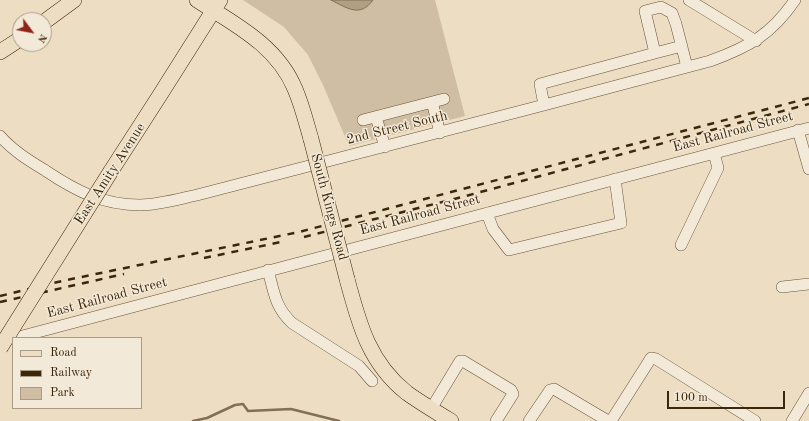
<!DOCTYPE html>
<style>
body{margin:0}
#map{position:relative;width:809px;height:421px;overflow:hidden;background:#edddc3;font-family:"Old Standard TT",serif}
canvas{display:block}
.legend{position:absolute;left:12px;top:337px;width:130px;height:72px;box-sizing:border-box;background:#f3e9d8;border:1px solid #aa9b86;margin:0;padding:5px 7px;list-style:none;font-size:12px;color:#3d270a}
.legend li{display:flex;align-items:center;gap:8px;height:20px}
.legend b{width:20px;border:1px solid #aa9b86}
.north{position:absolute;left:12px;top:12px;width:40px;height:40px;box-sizing:border-box;background:#f3e9d8;border:1px solid #aa9b86;border-radius:50%;rotate:122deg;font-size:11px;font-weight:700;line-height:16px;text-align:center;color:#3d270a}
.north::after{content:'';display:block;margin:auto;width:14px;height:18px;background:#8f2418;clip-path:polygon(50% 0,100% 100%,50% 72%,0 100%)}
.scale{position:absolute;left:667px;top:391px;width:118px;height:18px;box-sizing:border-box;border:2px solid #3d270a;border-top:0;padding-left:5px;font-size:12px;line-height:14px;white-space:nowrap;color:#3d270a;-webkit-text-stroke:3px #f3e9d8;paint-order:stroke}
</style>
<div id="map">
<canvas width="809" height="421"></canvas>
<ul class="legend">
<li><b style="height:5px;background:#edddc3"></b>Road</li>
<li><b style="height:5px;background:#3d270a"></b>Railway</li>
<li><b style="height:11px;background:#cfbea4"></b>Park</li>
</ul>
<div class="north">N</div>
<div class="scale">100 m</div>
</div>
<script>
const ctx = document.querySelector('canvas').getContext('2d');
ctx.lineJoin = 'round';
function paint(path, color) { ctx.fillStyle = color; ctx.fill(path, 'evenodd'); }
function strokePath(path, color, width, dash) { ctx.strokeStyle = color; ctx.lineWidth = width; ctx.lineCap = dash ? 'butt' : 'round'; ctx.setLineDash(dash || []); ctx.stroke(path); }
function label(font, color, halo, rows, align = 'center') {
  ctx.font = font + ' "Old Standard TT",serif'; ctx.lineWidth = 3; ctx.setLineDash([]); ctx.textBaseline = 'middle'; ctx.strokeStyle = halo; ctx.fillStyle = color; for (const [text, x, y, turn = 0] of rows) {
    ctx.save(); ctx.translate(x, y); ctx.rotate((+turn || 0) * Math.PI / 180); ctx.textAlign = isNaN(turn) ? turn : align; if (halo) ctx.strokeText(text, 0, 0); ctx.fillText(text, 0, 0); ctx.restore();
  }
}
const green = new Path2D(`
 M243 0H435L465 116 349 146 323 85 308 55 284 27Z`);
const water = new Path2D(`
 M331 0H373C360 18 347 8 331 0Z`);
const stream = new Path2D(`
 M193 421 207 418 235 405 243 404 248 411 291 409 339 421`);
const minor = new Path2D(`
 M689 0 756 41
 M655 53 682 46
 M432 102 440 133
 M544 105 540 84 655 53 645 11 661 7 672 13 676 24 687 67
 M376 117 385 147
 M363 120 444 99
 M798 130 809 169
 M0 136C13 151 30 161 46 171 76 191 103 205 140 205 159 205 179 199 197 195L544 105 710 61C749 47 772 34 795 0
 M487 213 493 229 509 250 621 223 615 179
 M681 245 718 168 714 153
 M268 270C274 292 275 307 292 323L359 366 372 381
 M782 287 809 284
 M15 338 809 128
 M431 409 460 361H463L511 390 513 394 496 421
 M529 421 550 390 554 389 608 421
 M611 421 651 358 656 359 755 421
 M792 421 809 393`);
const major = new Path2D(`
 M197 0C234 24 277 45 295 89 302 105 306 122 311 139
 M44 22 74 0
 M0 52 20 39
 M111 171 160 95 220 0
 M347 279C359 324 369 363 407 393 421 403 436 412 451 421`);
const rail = new Path2D(`
 M304 237 462 197 809 104
 M204 258 281 242
 M0 296 62 281 299 232 809 98
 M0 302 124 274`);
const majorBridge = new Path2D(`
 M311 139 347 279
 M0 348 111 171`);
const streetNames = [
 ["2nd Street South",397,128,-14],
 ["East Railroad Street",733,132,-15],
 ["East Amity Avenue",110,174,-57],
 ["South Kings Road",329,207,75],
 ["East Railroad Street",420,215,-15],
 ["East Railroad Street",107,298,-15]
];
paint(green, '#cfbea4');
paint(water, '#b19f84');
strokePath(water, '#836f53', 1);
strokePath(stream, '#836f53', 2.5);
strokePath(minor, '#695438', 12);
strokePath(major, '#3d270a', 16);
strokePath(minor, '#f3e9d8', 11);
strokePath(major, '#edddc3', 15);
strokePath(rail, '#3d270a', 2.5, [7, 7]);
strokePath(majorBridge, '#3d270a', 16, []);
strokePath(majorBridge, '#edddc3', 15);
label('14px', '#3d270a', '#f3e9d8', streetNames);
</script>
